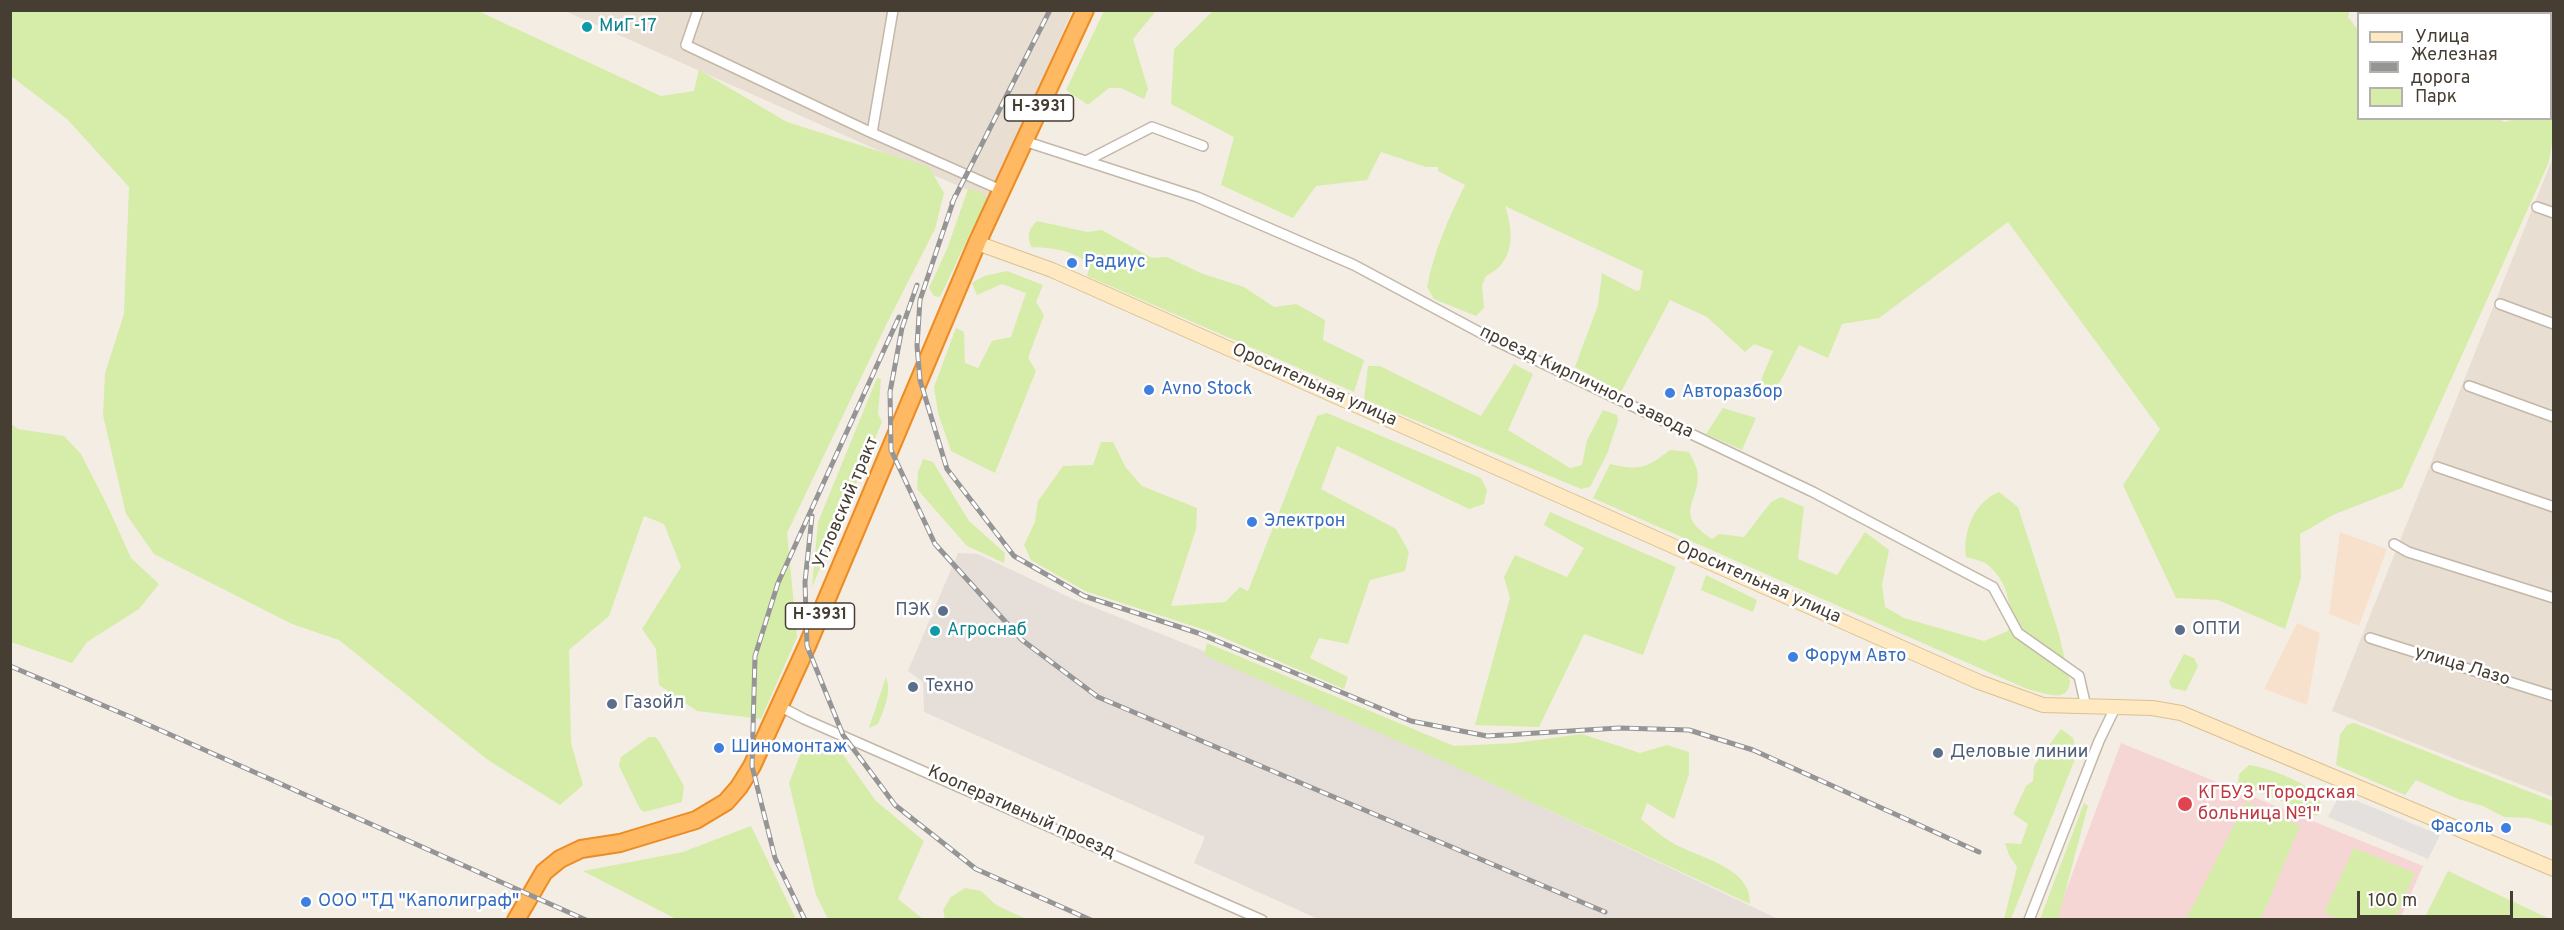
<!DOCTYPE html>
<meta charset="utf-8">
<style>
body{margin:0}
#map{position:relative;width:2564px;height:930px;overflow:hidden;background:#f4ede4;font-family:Overpass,sans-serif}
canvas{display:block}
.frame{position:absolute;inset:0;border:12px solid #463d33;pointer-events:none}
.legend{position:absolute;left:2357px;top:12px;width:195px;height:108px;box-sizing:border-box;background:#fff;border:2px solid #b5b1ad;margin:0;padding:8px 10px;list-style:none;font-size:18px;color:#463d33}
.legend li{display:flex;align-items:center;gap:12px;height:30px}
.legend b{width:30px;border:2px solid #b5b1ad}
.scale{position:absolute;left:2357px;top:891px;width:156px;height:27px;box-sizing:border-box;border:3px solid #463d33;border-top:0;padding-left:8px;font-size:18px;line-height:21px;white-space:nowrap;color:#463d33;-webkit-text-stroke:4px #fff;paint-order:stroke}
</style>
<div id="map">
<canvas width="2564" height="930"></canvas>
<div class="frame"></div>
<ul class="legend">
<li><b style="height:8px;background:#ffe9c2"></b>Улица</li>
<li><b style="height:8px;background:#959595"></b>Железная дорога</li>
<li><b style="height:16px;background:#d5eda8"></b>Парк</li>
</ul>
<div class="scale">100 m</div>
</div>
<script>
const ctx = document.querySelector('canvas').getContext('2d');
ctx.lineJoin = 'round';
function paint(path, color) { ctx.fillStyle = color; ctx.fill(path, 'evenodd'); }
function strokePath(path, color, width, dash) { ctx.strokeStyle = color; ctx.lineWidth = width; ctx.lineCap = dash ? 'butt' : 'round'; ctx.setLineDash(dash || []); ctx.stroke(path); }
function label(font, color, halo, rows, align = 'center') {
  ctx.font = font + ' Overpass,sans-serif'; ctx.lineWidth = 5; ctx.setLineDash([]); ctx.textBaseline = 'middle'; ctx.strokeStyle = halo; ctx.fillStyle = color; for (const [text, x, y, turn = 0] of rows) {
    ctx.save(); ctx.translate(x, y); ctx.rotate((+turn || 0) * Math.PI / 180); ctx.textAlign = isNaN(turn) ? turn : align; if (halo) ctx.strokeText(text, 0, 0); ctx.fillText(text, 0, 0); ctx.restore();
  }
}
const residential = new Path2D(`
 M565 11H1072L990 200Z
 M2487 11H2553V61L2551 53 2550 14 2492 13Z
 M2553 157V797L2332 711Z`);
const commercial = new Path2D(`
 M2340 532 2387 549 2359 626 2329 614Z
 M2297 623 2320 633 2307 705 2264 689Z`);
const industrial = new Path2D(`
 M958 553 978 554 1073 599 1259 673 1778 919H1318L1194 863 1205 837 924 712 923 682 908 671Z`);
const medical = new Path2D(`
 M2121 743 2423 866 2400 919 2055 920Z`);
const green = new Path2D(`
 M2350 10 2348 17 2358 30V118H2495L2505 122 2515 119 2550 118 2551 104C2559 114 2551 148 2549 162L2402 488 2335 514 2300 534 2301 578 2285 629 2218 600 2176 598 2123 485 2160 429 2008 222 1879 318 1842 324 1828 358 1799 345 1780 382 1770 391 1761 380 1773 351 1754 344 1745 352 1707 317 1670 300 1621 392 1575 367 1598 305 1602 273 1636 291 1640 290 1643 271 1505 206C1514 231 1515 263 1486 276L1482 285 1484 308 1476 316 1434 299 1427 287C1434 251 1449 217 1465 185L1438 171V167H1426L1381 152 1367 180 1316 186 1293 218 1221 185 1234 137 1171 104 1174 49 1213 11Z
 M10 11H478L661 96 694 91 699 70 787 122 929 167 944 193 935 229 888 321 787 533 797 637 761 719 697 711 659 685 656 649 642 629 681 567 664 524 644 516 609 616 569 650 571 743 583 785 560 805 488 760 339 640 292 624 154 554 126 514 103 415 105 373 124 314 129 187 67 119 11 76Z
 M1104 11H1156L1133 39 1148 89 1144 99 1121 88H1109L1088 105 1066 90Z
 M968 189 981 192 991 202 986 217 975 223 940 297 934 296 929 288 947 249Z
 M1037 221 1087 232 1102 230 1152 258 1167 257 1203 274 1244 287 1274 307 1296 304 1325 320 1323 340 1364 360 1354 392 1087 276 1090 265C1074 250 1053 248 1031 247 1027 235 1028 230 1037 221Z
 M1007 271 1043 285 1036 302 1044 315 1028 358 1036 371 995 473 951 451 938 413 934 387 956 328 964 332 965 363 978 368 992 341 1011 337 1026 293 1002 284 977 295 972 283 984 276Z
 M1514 364 1533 374 1508 430 1570 468 1582 465 1587 440 1603 410 1617 415 1618 421 1607 454 1590 487 1581 489 1364 399 1368 366H1380L1481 416Z
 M877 378 881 379 878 414 882 422 812 587 818 522Z
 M1723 408 1756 418 1742 450 1706 434Z
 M1327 413 1481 478 1487 490 1484 504 1469 509 1337 446 1321 489 1396 529 1409 552 1405 571 1370 580 1348 644 1319 638 1310 658 1348 677 1344 689 1208 631 1085 591 1031 560 1024 545 1035 522 1038 501 1063 466 1093 465 1101 442H1113L1126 468 1142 486 1197 508 1196 529 1171 606 1225 602 1240 587 1248 591 1317 416Z
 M11 424 18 429 64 436 81 454 108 507 131 558 159 584 139 609 87 642 72 663 11 642Z
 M1670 450 1689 452C1692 458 1696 465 1697 470 1703 500 1670 512 1712 539L1719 534 1744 537 1771 502 1781 497 1804 507 1798 559 1837 575 1865 532 1889 550 1882 585 1885 607 1904 618 1984 641 2008 631C2012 607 2009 583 1988 565 1983 561 1973 559 1966 557 1962 532 1975 501 1999 492L2018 507 2059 634 2070 682C2068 705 2042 692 2027 689L1593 498 1610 464C1639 471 1647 468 1670 450Z
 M923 459 933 462 969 521 1005 553 1004 563 967 546 917 489 918 472Z
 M1550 512 1676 567 1643 655 1584 634 1539 727 1475 725 1510 598 1504 577 1515 555 1567 577 1584 548 1544 525Z
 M1706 575 1757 600 1753 612 1701 590Z
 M1207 643 1454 746 1515 743 1582 734 1640 753 1667 745 1689 752V774L1674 819 1647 803 1641 819C1651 827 1661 836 1671 842 1697 858 1752 866 1750 904L1443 761 1204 655Z
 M2184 654 2194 658 2198 666 2186 691 2172 688 2169 682Z
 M886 677C892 692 884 710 878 724L869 728Z
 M2354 723 2553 801V826L2529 818 2504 817 2483 806 2458 799 2416 780 2405 795 2336 765 2340 735 2347 725Z
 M2061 729 2073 738 2077 754 2011 919H2004L2017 867 2009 855 2005 843 2021 844 2028 824 2013 814 2026 786 2033 781 2034 766Z
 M649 737H655L659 741 684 786 682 802 644 812 640 809 619 766 621 757Z
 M806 740 841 752 876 801 924 841 898 899 923 919H828L816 895 789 783Z
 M2249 765C2273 769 2302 781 2321 797L2317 816 2238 783 2239 774Z
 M2246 802 2300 826 2261 919H2186Z
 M2084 803 2088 806 2058 919H2040Z
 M751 826 796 919H676L583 871 683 852Z
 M2354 848 2415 873 2395 919H2339L2324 913Z
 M2448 871 2550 919H2424Z
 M965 888 981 891 996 905 1026 919H945L943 910 951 897Z`);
const parking = new Path2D(`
 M2340 794 2440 835 2428 859 2328 817Z`);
const street = new Path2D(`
 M698 10 686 45 872 133 1001 190
 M2550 62 2554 65
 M872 133 893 10
 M1024 141 1197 197 1354 265 1494 340 1813 492 1993 587 2018 633 2079 676 2086 707
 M1086 161 1152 127 1203 146
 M2537 207 2554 213
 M2500 304 2554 324
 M2469 386 2554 417
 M2437 467 2554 507
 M2394 544 2408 552 2554 598
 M2370 638 2554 696
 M781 707 804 719 1262 920
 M2029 920 2099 741 2115 708`);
const secondary = new Path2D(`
 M977 243 1052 270 1979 682 2043 705 2152 708 2181 713 2554 869`);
const highway = new Path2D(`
 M516 920 544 872 560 859 581 849 620 843 696 820 726 802 739 787 752 766 807 646 977 243 1085 10`);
const rail = new Path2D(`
 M955 196 920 300 917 346 920 380 947 469 1014 556 1084 596 1198 633 1411 721 1487 736 1619 728 1689 730 1753 750 1979 852
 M952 203 1050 10
 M917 285 902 328 890 392 891 450 935 544 1022 640 1098 697 1605 912
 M812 516 805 582 807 646 843 735 895 805 976 869 1091 920
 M10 666 133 718 586 920
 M805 920 775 858 752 766 755 656 778 583 899 317`);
const markers = [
 [587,27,6,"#0f9aa8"],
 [1072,263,6,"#3f7fe0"],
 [1149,390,6,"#3f7fe0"],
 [1670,393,6,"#3f7fe0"],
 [1252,522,6,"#3f7fe0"],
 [943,611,6,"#5c6f8a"],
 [2180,630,6,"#5c6f8a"],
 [935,631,6,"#0f9aa8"],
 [1793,657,6,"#3f7fe0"],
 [913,687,6,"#5c6f8a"],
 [612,704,6,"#5c6f8a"],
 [719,748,6,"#3f7fe0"],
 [1938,753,6,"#5c6f8a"],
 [2185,804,8,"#e0444e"],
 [2506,828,6,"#3f7fe0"],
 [306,902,6,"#3f7fe0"]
];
const shields = [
 [1039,108,69],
 [820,616,69]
];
const shieldNames = [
 ["Н-3931",1039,108],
 ["Н-3931",820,616]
];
const cultureNames = [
 ["МиГ-17",599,27],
 ["Агроснаб",947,631]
];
const shopNames = [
 ["Радиус",1084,263],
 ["Avno Stoсk",1161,390],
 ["Авторазбор",1682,393],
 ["Электрон",1264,522],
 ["Форум Авто",1805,657],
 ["Шиномонтаж",731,748],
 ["Фасоль",2494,828,"right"],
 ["ООО \"ТД \"Каполиграф\"",318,902]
];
const streetNames = [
 ["проезд Кирпичного завода",1586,383,26],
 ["Оросительная улица",1314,386,24],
 ["Угловский тракт",847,503,-67],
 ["Оросительная улица",1758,583,24],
 ["улица Лазо",2462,667,17],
 ["Кооперативный проезд",1021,813,24]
];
const serviceNames = [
 ["ПЭК",931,611,"right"],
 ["ОПТИ",2192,630],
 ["Техно",925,687],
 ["Газойл",624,704],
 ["Деловые линии",1950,753]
];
const healthNames = [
 ["КГБУЗ \"Городская",2198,794],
 ["больница №1\"",2198,815]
];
paint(residential, '#e8ded1');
paint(commercial, '#f8e1cc');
paint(industrial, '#e6ded9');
paint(medical, '#f6d6d5');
paint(green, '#d5eda8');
paint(parking, '#e4e0dd');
strokePath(street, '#c3b7a8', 12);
strokePath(secondary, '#dbc090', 16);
strokePath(highway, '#ed8c24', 20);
strokePath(street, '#fff', 9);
strokePath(secondary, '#ffe9c2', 14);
strokePath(highway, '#ffb963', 16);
strokePath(rail, '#959595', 5);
strokePath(rail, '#fff', 3, [9]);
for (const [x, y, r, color] of markers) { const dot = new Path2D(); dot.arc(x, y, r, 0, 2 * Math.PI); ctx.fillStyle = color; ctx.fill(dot); strokePath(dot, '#fff', 2); }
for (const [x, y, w] of shields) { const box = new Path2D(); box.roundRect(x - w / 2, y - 13, w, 26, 4.5); ctx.fillStyle = '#fff'; ctx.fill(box); strokePath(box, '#463d33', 1.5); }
label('bold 16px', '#463d33', null, shieldNames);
label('18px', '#0d838f', '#fff', cultureNames, 'left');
label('18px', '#366cbe', '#fff', shopNames, 'left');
label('18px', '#463d33', '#fff', streetNames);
label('18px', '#4e5e75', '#fff', serviceNames, 'left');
label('18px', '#be3a42', '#fff', healthNames, 'left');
</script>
